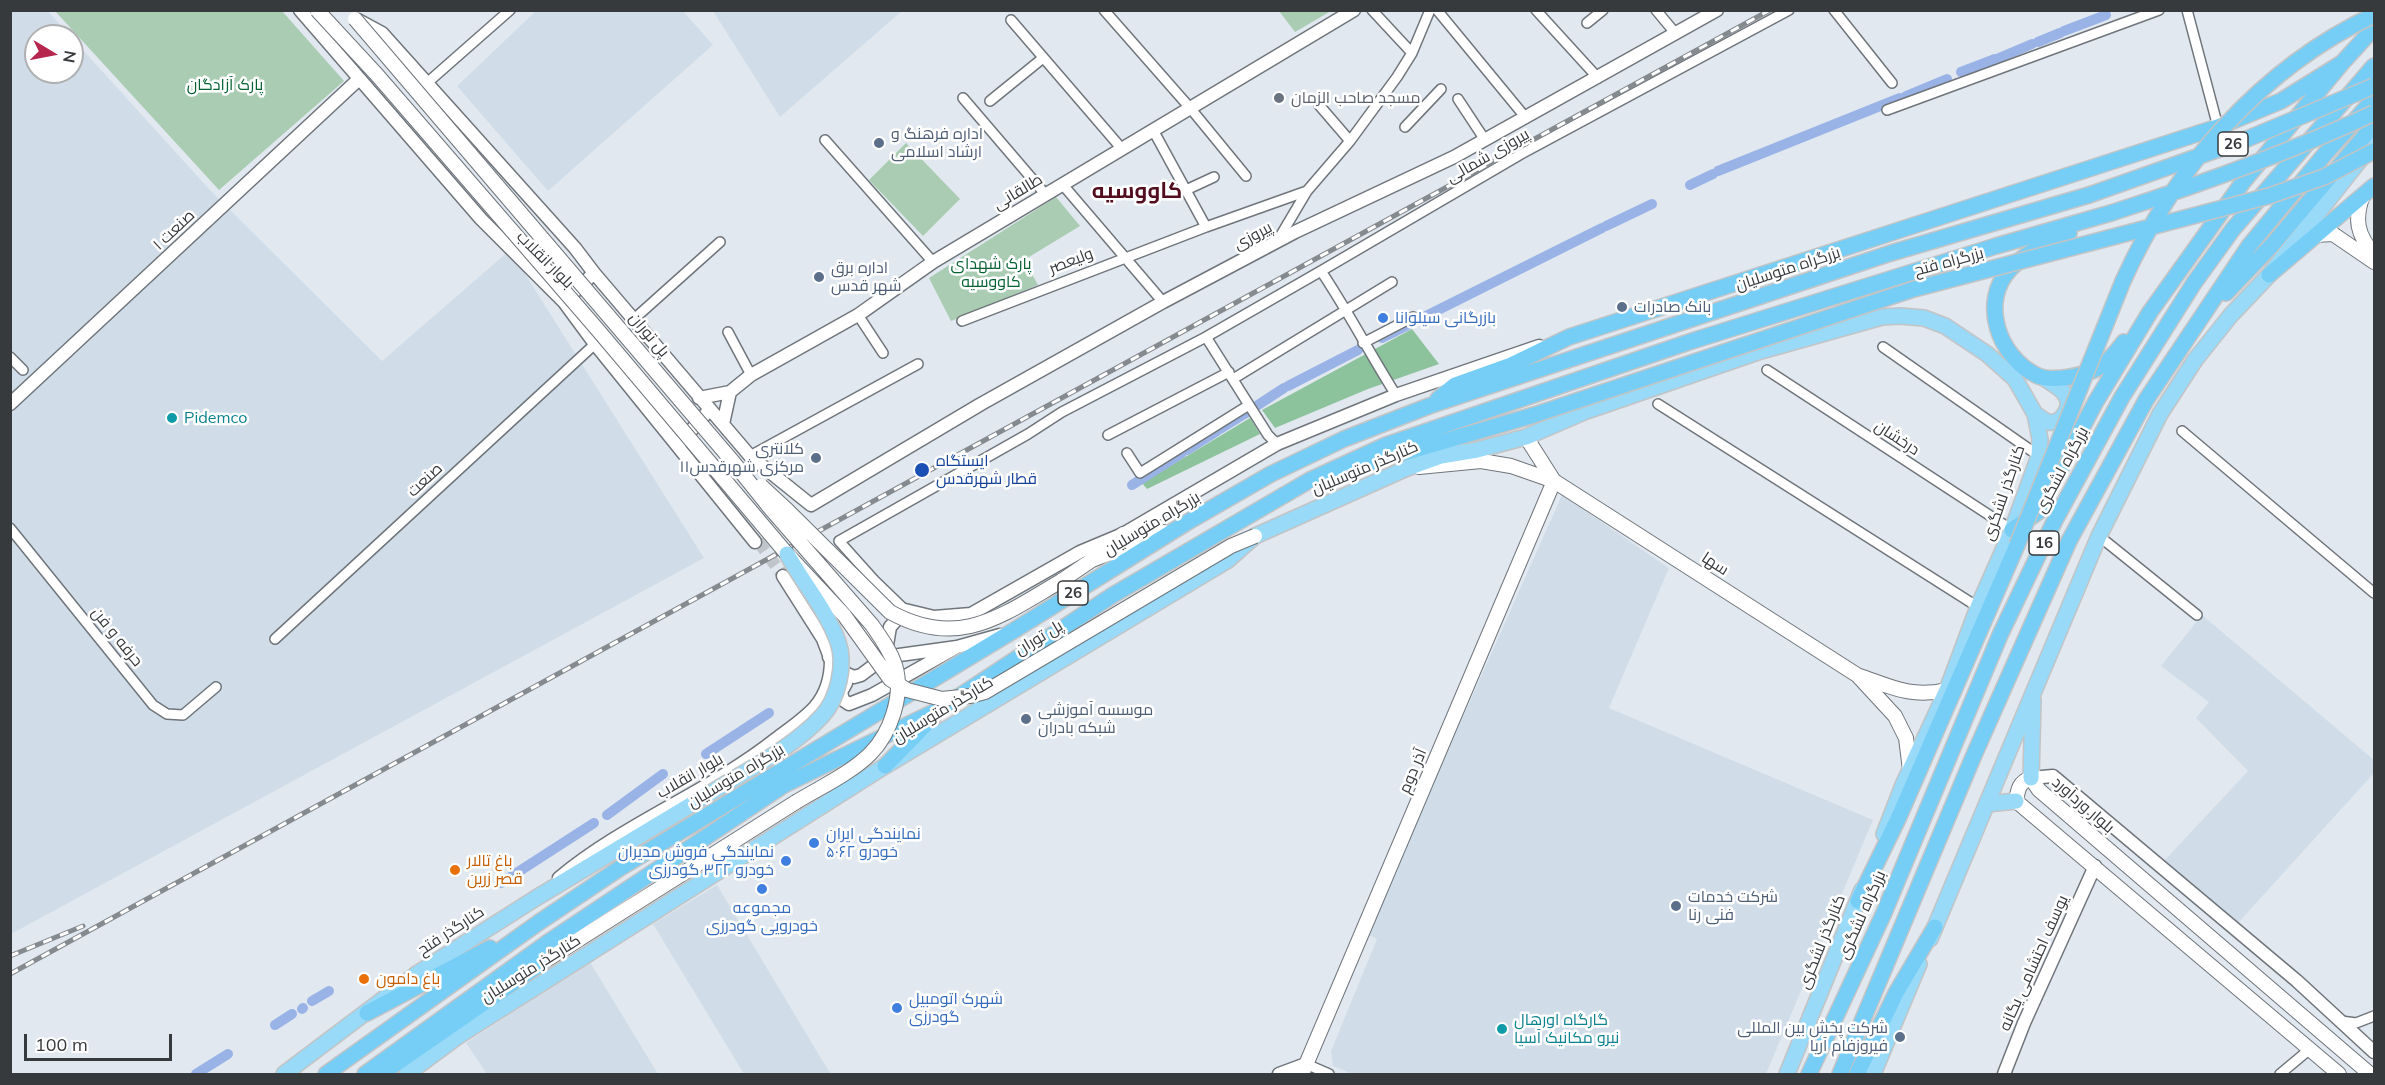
<!DOCTYPE html>
<meta charset="utf-8">
<style>
body{margin:0}
#map{position:relative;width:2385px;height:1085px;overflow:hidden;background:#e1e8ef;font-family:Mulish,sans-serif}
canvas{display:block}
.frame{position:absolute;inset:0;border:12px solid #373a3d;pointer-events:none}
.north{position:absolute;left:24px;top:24px;width:60px;height:60px;box-sizing:border-box;background:#fff;border:2px solid #afb0b1;border-radius:50%;rotate:100deg;font-size:16px;font-weight:700;line-height:24px;text-align:center;color:#373a3d}
.north::after{content:'';display:block;margin:auto;width:21px;height:27px;background:#b7264c;clip-path:polygon(50% 0,100% 100%,50% 72%,0 100%)}
.scale{position:absolute;left:24px;top:1034px;width:148px;height:27px;box-sizing:border-box;border:3px solid #373a3d;border-top:0;padding-left:8px;font-size:18px;line-height:21px;white-space:nowrap;color:#373a3d;-webkit-text-stroke:4px #fff;paint-order:stroke}
</style>
<div id="map">
<canvas width="2385" height="1085"></canvas>
<div class="frame"></div>
<div class="north">N</div>
<div class="scale">100 m</div>
</div>
<script>
const ctx = document.querySelector('canvas').getContext('2d');
ctx.lineJoin = 'round';
function paint(path, color) { ctx.fillStyle = color; ctx.fill(path, 'evenodd'); }
function strokePath(path, color, width, dash) { ctx.strokeStyle = color; ctx.lineWidth = width; ctx.lineCap = dash ? 'butt' : 'round'; ctx.setLineDash(dash || []); ctx.stroke(path); }
function label(font, color, halo, rows, align = 'center') {
  ctx.font = font + ' Mulish,Cairo,sans-serif'; ctx.lineWidth = 5; ctx.setLineDash([]); ctx.textBaseline = 'middle'; ctx.strokeStyle = halo; ctx.fillStyle = color; for (const [text, x, y, turn = 0] of rows) {
    ctx.save(); ctx.translate(x, y); ctx.rotate((+turn || 0) * Math.PI / 180); ctx.textAlign = isNaN(turn) ? turn : align; if (halo) ctx.strokeText(text, 0, 0); ctx.fillText(text, 0, 0); ctx.restore();
  }
}
const built = new Path2D(`
 M47 10 70 36H36V72H72V38L210 190 382 361 510 250 704 558 11 934 10 11Z
 M537 10 683 11 713 45 548 191 457 86Z
 M713 11H902L780 117Z
 M1562 495 1669 568 1609 708 1873 820 1766 1074H1353L1333 1066 1331 1051 1377 939 1368 935 1428 795Z
 M2202 615 2374 760V773L2238 923 2164 861 2248 771 2196 718 2209 702 2161 666Z
 M717 885 819 1055 831 1074H744L653 924Z
 M590 962 658 1074H487L466 1043Z`);
const green = new Path2D(`
 M55 11H282L344 81 219 190Z
 M1279 11H1331L1295 32Z
 M906 143 960 199 923 236 869 180Z
 M1056 197 1080 226 1024 260 1038 285 951 321 929 278Z`);
const forest = new Path2D(`
 M1412 329 1439 364 1368 389 1275 428 1262 410Z
 M1250 418 1260 434 1147 489 1142 483Z`);
const canal = new Path2D(`
 M2064 31 2106 15
 M2038 42 2060 33
 M1999 58 2032 44
 M1961 72 1995 59
 M1906 96 1947 79
 M1718 171 1900 98
 M1690 185 1713 174
 M1606 226 1652 204
 M1382 338 1602 228
 M1288 386 1358 350
 M1258 405 1284 388
 M1220 429 1249 411
 M1187 450 1217 431
 M1132 485 1182 453
 M706 754 769 713
 M607 815 663 774
 M501 883 594 823
 M312 1001 329 991
 M302 1009 303 1008
 M275 1025 292 1014
 M196 1074 228 1054`);
const tertiaryTunnel = new Path2D(`
 M758 541 783 576`);
const minor = new Path2D(`
 M1104 10 1191 109 1246 176
 M1372 10 1412 53
 M1437 10 1526 118
 M1536 10 1598 78
 M1656 10 1676 34
 M1834 10 1892 83
 M2187 10 2218 127
 M1011 20 1122 149
 M1587 23 1603 10
 M427 83 510 10
 M963 98 1046 195
 M1458 99 1485 140
 M990 101 1043 58
 M1319 105 1350 141
 M1887 110 2159 10
 M1405 127 1441 89
 M1153 130 1206 227
 M825 140 933 262
 M1063 185 1163 302
 M1186 190 1214 177
 M1278 240 1307 191 1350 141 1397 77 1412 53 1430 10
 M1321 271C1348 311 1370 354 1396 395
 M858 315 883 353
 M634 319 720 242
 M962 321 1206 227 1307 191
 M728 332 751 375
 M1206 337 1268 435 1277 444
 M1363 343 1413 317
 M1883 347 2039 456
 M10 357 23 370
 M1767 370 2012 530
 M1233 379 1392 282
 M1658 404 1978 607
 M2182 431 2374 593
 M1108 435 1229 372
 M1127 453 1140 473 1249 405
 M750 456 918 364
 M10 528 153 705 167 714 183 715 216 687
 M2099 536 2197 615
 M905 610 874 580 839 541 1028 434 1062 412 1206 337 1321 271 1521 154 1789 10
 M861 621 885 657
 M275 639 595 344
 M2341 1021 2356 1023 2374 1016
 M1306 1064 1329 1074
 M2280 1074 2310 1049`);
const tertiary = new Path2D(`
 M300 10 481 219 564 302 595 344 755 542
 M358 20 382 33 575 248 594 273 750 456 811 505 981 404 1163 302 1295 232 1454 157 1717 10
 M564 302 594 273
 M699 398 730 392 751 375 858 315 933 262 1354 10
 M10 404 359 79
 M723 424 730 392
 M681 442 710 409
 M783 576 823 639 831 660 847 674 854 677 861 675 885 657 890 627 905 610 934 617 971 614 1080 552 1123 534 1277 444 1396 395 1539 346
 M885 657 957 647 1000 635
 M846 683 841 692 843 700 849 704 872 695 957 647
 M2031 778 2053 776 2297 981 2374 1052
 M559 878C625 823 709 792 776 739 789 729 804 719 815 707 827 693 831 677 831 660L829 657
 M1279 1074 1306 1064
 M2004 1074 2024 1023 2095 866`);
const secondary = new Path2D(`
 M2363 195C2354 219 2357 235 2374 254
 M2316 235 2333 234 2374 262
 M1526 437 1554 481
 M1419 467 1481 461 1511 466 1554 481 1857 675C1892 687 1909 698 1947 690
 M1092 560 1164 532
 M1061 581 1092 560 1123 534
 M1859 677 1895 716 1906 738 1910 770
 M543 962 796 802
 M1302 1074 1554 481
 M2339 1074 2016 801C2018 789 2019 782 2031 778L2039 790 2370 1074`);
const primary = new Path2D(`
 M2035 414C2039 416 2044 421 2048 422 2061 425 2073 407 2066 396 2062 388 2051 383 2044 378
 M2031 778 2033 700
 M1987 804 2016 801
 M1930 939 2099 536 2160 414 2195 360 2231 315 2269 275 2374 142
 M284 1074 418 973 536 898 709 794
 M407 1074 457 1037 885 766 1228 560 1255 536 1405 469 1441 456 1477 450 1526 437 1584 412 1761 351 1882 317 1900 316 1924 318 1945 326 1987 354 2015 379 2035 414 2040 439 2039 456 2012 530 1978 607 1947 690 1903 785 1884 834
 M1787 1074 1862 890
 M1873 1074 1919 964`);
const trunk = new Path2D(`
 M2069 233C2047 243 2027 252 2010 269 1979 302 1999 357 2036 375 2052 383 2083 376 2098 368 2109 362 2117 351 2124 342
 M2269 275 2374 186
 M2226 293 2272 245 2374 125
 M1438 399 1455 385 1511 365 1569 337 2218 127 2281 101 2342 63
 M1359 466 1534 415
 M2012 530 2038 512 2095 403 2150 312 2243 182 2342 63 2374 28
 M885 766 933 717
 M1858 901 1898 819 2017 545
 M367 1013 490 948
 M326 1074 538 923 620 868 1013 631 1186 523 1271 474 1344 439 1429 406 1891 253 2089 195
 M365 1074 547 943 784 785 940 709 1113 595 1310 480 1386 445 1692 341 1996 246 2111 213
 M381 1074 543 962
 M1809 1074 1883 915 2000 635 2054 522 2122 397 2194 283 2233 229 2374 66
 M1840 1074 1974 755 2069 541 2146 400 2249 246 2325 154 2374 99
 M1857 1074 1896 993 1935 927`);
const rail = new Path2D(`
 M10 956 83 926
 M10 974 1770 10`);
const secondaryBridge = new Path2D(`
 M317 10 378 76 597 329 787 554 844 615 890 679 907 690 942 699 970 696 985 692 1231 546 1255 536
 M355 19 734 463 770 508 872 625C881 638 890 650 895 665 904 694 891 733 870 754 851 773 819 788 796 802
 M761 486 787 510 890 612C959 650 1001 616 1061 581`);
const primaryBridge = new Path2D(`
 M709 794C745 771 793 748 822 716 838 699 846 664 838 642 827 611 803 583 787 554`);
const trunkBridge = new Path2D(`
 M2089 195 2242 141 2374 86
 M2111 213C2201 184 2289 153 2374 113
 M1534 415 1914 289 2269 196 2324 177 2374 151
 M2017 545 2123 281C2174 168 2261 68 2374 15`);
const markers = [
 [1279,98,6,"#6b7280"],
 [879,143,6,"#5c6f8a"],
 [819,277,6,"#5c6f8a"],
 [1622,307,6,"#5c6f8a"],
 [1383,318,6,"#3f7fe0"],
 [172,418,6,"#0f9aa8"],
 [816,458,6,"#5c6f8a"],
 [922,470,8,"#1a4fb4"],
 [1026,719,6,"#5c6f8a"],
 [814,843,6,"#3f7fe0"],
 [786,861,6,"#3f7fe0"],
 [455,870,6,"#e8710a"],
 [762,889,6,"#3f7fe0"],
 [1676,906,6,"#5c6f8a"],
 [364,979,6,"#e8710a"],
 [897,1008,6,"#3f7fe0"],
 [1502,1029,6,"#0f9aa8"],
 [1900,1037,6,"#5c6f8a"]
];
const shields = [
 [2233,144,30],
 [2044,543,30],
 [1073,593,30]
];
const shieldNames = [
 ["26",2233,144],
 ["16",2044,543],
 ["26",1073,593]
];
const parkNames = [
 ["پارک آزادگان",225,85],
 ["پارک شهدای",991,264],
 ["کاووسیه",991,282]
];
const worshipNames = [
 ["مسجد صاحب الزمان",1291,98]
];
const serviceNames = [
 ["اداره فرهنگ و",891,134],
 ["ارشاد اسلامی",891,152],
 ["اداره برق",831,268],
 ["شهر قدس",831,286],
 ["بانک صادرات",1634,307],
 ["کلانتری",804,449,"right"],
 ["۱۱مرکزی شهرقدس",804,467,"right"],
 ["موسسه آموزشی",1038,710],
 ["شبکه بادران",1038,728],
 ["شرکت خدمات",1688,897],
 ["فنی رنا",1688,915],
 ["شرکت پخش بین المللی",1888,1028,"right"],
 ["فیروزفام آریا",1888,1046,"right"]
];
const streetNames = [
 ["پیروزی شمالی",1488,156,-30],
 ["طالقانی",1018,192,-31],
 ["صنعت ۱",174,230,-43],
 ["پیروزی",1253,236,-28],
 ["بلوار انقلاب",545,260,45],
 ["ولیعصر",1071,261,-21],
 ["بزرگراه فتح",1949,262,-15],
 ["بزرگراه متوسلیان",1788,269,-18],
 ["پل توران",649,335,50],
 ["درخشان",1897,438,33],
 ["کنارگذر متوسلیان",1365,468,-23],
 ["بزرگراه لشگری",2062,470,-62],
 ["صنعت",425,480,-43],
 ["کنارگذر لشگری",2004,493,-71],
 ["بزرگراه متوسلیان",1152,524,-31],
 ["سها",1715,564,33],
 ["حرفه و فن",117,637,51],
 ["پل توران",1039,638,-31],
 ["کنارگذر متوسلیان",943,710,-31],
 ["آذر دوم",1413,771,-67],
 ["بلوار انقلاب",690,776,-30],
 ["بزرگراه متوسلیان",736,776,-31],
 ["بلوار وردآورد",2083,805,41],
 ["بزرگراه لشگری",1862,915,-66],
 ["کنارگذر فتح",451,931,-33],
 ["کنارگذر لشگری",1822,942,-68],
 ["یوسف احتشامی یگانه",2034,963,-66],
 ["کنارگذر متوسلیان",531,969,-32]
];
const shopNames = [
 ["بازرگانی سیلوانا",1395,318],
 ["نمایندگی ایران",826,834],
 ["خودرو ۵۰۶۲",826,852],
 ["نمایندگی فروش مدیران",774,852,"right"],
 ["خودرو ۳۲۲ گودرزی",774,870,"right"],
 ["مجموعه",762,908,"center"],
 ["خودرویی گودرزی",762,926,"center"],
 ["شهرک اتومبیل",909,999],
 ["گودرزی",909,1017]
];
const cultureNames = [
 ["Pidemco",184,418],
 ["گارگاه اورهال",1514,1020],
 ["نیرو مکانیک آسیا",1514,1038]
];
const transitNames = [
 ["ایستگاه",936,461],
 ["قطار شهرقدس",936,479]
];
const foodNames = [
 ["باغ تالار",467,861],
 ["قصر زرین",467,879],
 ["باغ دامون",376,979]
];
const districtNames = [
 ["کاووسیه",1137,191]
];
paint(built, '#d0dde9');
paint(green, '#a9ccb2');
paint(forest, '#8cc39c');
strokePath(canal, '#9ab3e7', 10);
strokePath(tertiaryTunnel, '#bfc5cb', 12, [12, 6]);
strokePath(minor, '#6f757b', 12);
strokePath(tertiary, '#6f757b', 15);
strokePath(secondary, '#6f757b', 16);
strokePath(primary, '#c3c4c5', 18);
strokePath(trunk, '#c3c4c5', 18);
strokePath(minor, '#fff', 9);
strokePath(tertiary, '#fff', 12);
strokePath(secondary, '#fff', 14);
strokePath(primary, '#98daf8', 15);
strokePath(trunk, '#76cef6', 15);
strokePath(rail, '#858a8f', 5);
strokePath(rail, '#fff', 3, [9]);
strokePath(secondaryBridge, '#6f757b', 16, []);
strokePath(primaryBridge, '#c3c4c5', 18, []);
strokePath(trunkBridge, '#c3c4c5', 18, []);
strokePath(secondaryBridge, '#fff', 14);
strokePath(primaryBridge, '#98daf8', 15);
strokePath(trunkBridge, '#76cef6', 15);
for (const [x, y, r, color] of markers) { const dot = new Path2D(); dot.arc(x, y, r, 0, 2 * Math.PI); ctx.fillStyle = color; ctx.fill(dot); strokePath(dot, '#fff', 2); }
for (const [x, y, w] of shields) { const box = new Path2D(); box.roundRect(x - w / 2, y - 12, w, 24, 4.5); ctx.fillStyle = '#fff'; ctx.fill(box); strokePath(box, '#373a3d', 1.5); }
label('bold 15px', '#373a3d', null, shieldNames);
label('16px', '#066233', '#fff', parkNames);
label('16px', '#5b616d', '#fff', worshipNames, 'left');
label('16px', '#4e5e75', '#fff', serviceNames, 'left');
label('16px', '#373a3d', '#fff', streetNames);
label('16px', '#366cbe', '#fff', shopNames, 'left');
label('16px', '#0d838f', '#fff', cultureNames, 'left');
label('16px', '#164399', '#fff', transitNames, 'left');
label('16px', '#c56008', '#fff', foodNames, 'left');
label('bold 22px', '#520d1f', '#fff', districtNames);
</script>
